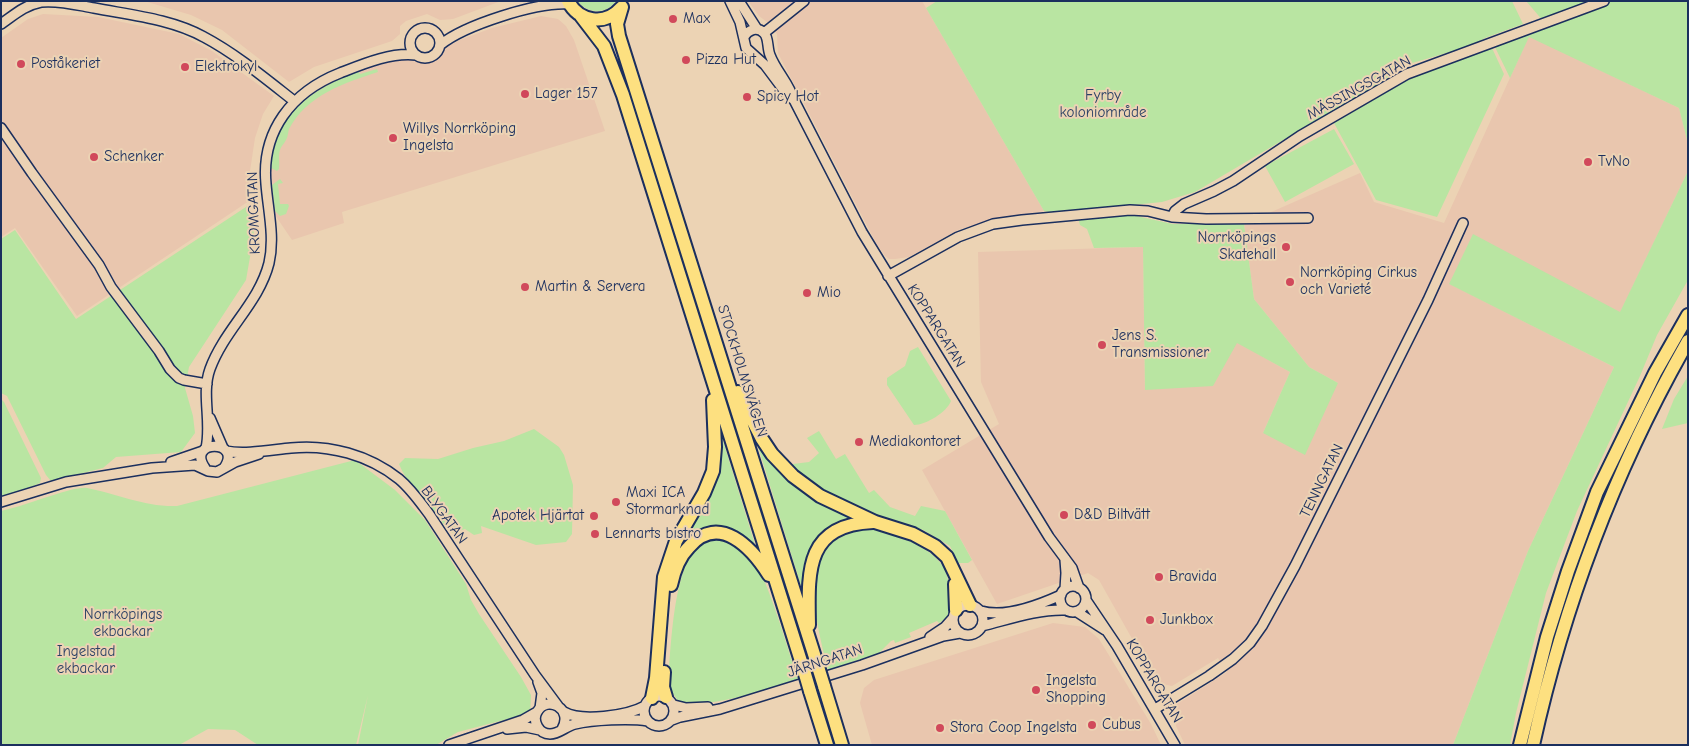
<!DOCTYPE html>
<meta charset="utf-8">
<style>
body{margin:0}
#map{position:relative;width:1689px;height:746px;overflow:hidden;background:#ecd3b4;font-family:"Comic Neue",sans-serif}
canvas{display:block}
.frame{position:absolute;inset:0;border:2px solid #1b2f5e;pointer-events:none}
</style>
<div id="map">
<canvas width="1689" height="746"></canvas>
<div class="frame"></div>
</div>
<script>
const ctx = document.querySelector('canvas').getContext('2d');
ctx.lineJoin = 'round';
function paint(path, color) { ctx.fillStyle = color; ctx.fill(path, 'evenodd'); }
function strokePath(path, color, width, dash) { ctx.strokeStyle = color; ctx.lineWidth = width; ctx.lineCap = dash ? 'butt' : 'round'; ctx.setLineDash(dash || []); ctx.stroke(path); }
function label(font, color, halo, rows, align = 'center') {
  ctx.font = font + ' "Comic Neue",sans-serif'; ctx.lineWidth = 4; ctx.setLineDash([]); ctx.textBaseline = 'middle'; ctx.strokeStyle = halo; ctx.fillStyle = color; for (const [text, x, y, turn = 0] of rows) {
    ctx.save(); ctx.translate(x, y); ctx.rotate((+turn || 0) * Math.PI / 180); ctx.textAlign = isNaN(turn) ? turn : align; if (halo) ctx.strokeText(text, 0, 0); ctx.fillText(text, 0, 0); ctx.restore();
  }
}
const built = new Path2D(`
 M144 1H501L453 19 440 20 427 14 406 21 400 26V34L392 41 314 67 289 82 222 30 191 15Z
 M748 1H922L1044 211 996 219 958 230 909 257 895 259H889L885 256 876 243 851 195 778 53 777 34 767 22 759 16Z
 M43 14 98 17 179 34 212 51 274 96 263 114 255 138 250 171 249 201 77 316 15 228 1 237V38L28 19Z
 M541 16 558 19 566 26 574 40 605 131 342 212 344 223 292 240 275 215 271 185V161L275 145 286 121 303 101 313 93 335 80 358 70 394 59 413 58 423 62 438 58 441 52 448 46 460 40 492 28Z
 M1529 36 1679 108 1688 144V171L1620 313 1473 235 1450 284 1614 367 1528 551 1453 745H1185L1176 726 1175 712 1177 704 1227 672 1218 658 1172 686 1157 683 1099 580 1088 573 997 604 922 470 999 424 981 382 978 252 1143 247 1145 390 1237 342 1290 372 1263 433 1338 383 1309 367 1254 299 1244 224 1360 173 1374 202 1444 223Z
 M1053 623 1085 627 1099 639 1151 724 1161 745H872L860 703 864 688 874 680Z`);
const green = new Path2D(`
 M577 1H616C606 15 588 14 577 1Z
 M937 1H1512L1523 24 1485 38 1474 45 1402 66 1383 81 1195 192 1162 202 1052 213 1044 211 926 8Z
 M1526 1H1688V144L1679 108 1529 37 1510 78 1493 43 1544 22Z
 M1492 48 1504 74 1437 217 1376 200 1334 123 1416 75Z
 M377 69 378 72C344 83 307 95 289 129 288 132 288 137 286 140 284 144 281 146 280 150 278 156 280 163 279 169L277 171 271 168C274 114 313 89 358 71L360 74Z
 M1334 129 1354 164 1285 202 1265 166Z
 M1688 171V280L1657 335 1640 376 1577 511 1546 593 1516 713 1510 745H1453L1528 551 1614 367 1449 284 1473 234 1620 312Z
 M280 179 283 183 278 184 280 204H288L289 206 286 214 280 216 275 211 272 185Z
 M249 205 254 234 246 280 189 367 185 388 193 416 195 433 181 452 116 457 103 468 51 481 46 475 7 396 1 393V239L15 230 76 319Z
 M1127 214 1173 224H1244L1254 299 1309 367 1338 383 1305 455 1263 433 1290 372 1237 343 1213 386 1145 390 1143 247 1094 248 1087 229 1080 225 1078 218Z
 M918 347 951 401C947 412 926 425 914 425L887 385V378L905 366 910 351Z
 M1688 376V423L1662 429 1674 399Z
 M1 399 4 402 41 478 40 483 1 500Z
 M534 429 559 447 564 455 573 485 572 534 566 542 536 545 481 526 482 533 474 535 465 529 453 533C443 527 442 520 435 512 423 496 406 483 399 464L405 458 438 459 473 448 504 441Z
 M720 431 757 551C746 540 737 531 722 527L674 566 679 543 688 527Z
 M819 431 836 459 845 454 869 493 874 490 890 507 915 516 921 506 945 511 972 560 968 563H958L950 546 923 530 873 516 819 490 790 467 793 464 809 462 819 453 807 438Z
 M755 437 769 458 858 518 831 528 805 599Z
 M355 460 395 490 425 520 466 584 471 600 479 614 521 677 531 695 530 716H519L458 732 436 745H358L368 695 356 745H258L235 730 208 729 179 745H1V511C7 509 14 508 20 506 34 502 75 486 87 488 118 494 144 507 177 506Z
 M855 527C882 529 930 543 944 568 948 576 949 585 951 594 953 609 952 615 939 623L937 621 909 633 911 637 895 643 894 640 891 641 879 653 828 670C819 631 798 564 838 535 843 532 850 530 855 527Z
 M719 540C730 544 741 547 750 556 766 570 789 654 798 679 764 689 712 710 678 701L672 692 668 681C671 652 673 556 703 543 708 541 714 541 719 540Z`);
const minor = new Path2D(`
 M730 1 740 22 746 48 765 65 786 93 794 100
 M739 1 757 29
 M1 24C14 15 25 5 41 2 59 0 77 5 94 8 130 15 172 19 204 37 236 54 266 79 294 101
 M410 43a15 15 0 1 1 30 0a15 15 0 1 1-30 0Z
 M764 33 804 1
 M744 37C748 30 757 26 764 33 769 38 767 48 770 55 776 71 789 83 794 100L862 232 1049 537 1072 568 1079 588
 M440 45C465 25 536 2 569 4
 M1 128 32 173 99 265 111 287 159 351 170 369 179 378 184 380 207 384
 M1172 217 1206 219 1308 218
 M888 276 958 237 993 224 1022 220 1130 210 1148 211 1172 217 1175 211 1184 204 1214 191 1233 181 1300 136 1407 74 1604 1
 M210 418 223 448
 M206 448C212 422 201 394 210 369 224 330 259 303 269 263 275 237 268 210 266 184 261 131 292 92 340 73 363 64 391 52 416 55
 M226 451C244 455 271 450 291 448 329 444 369 455 399 479 411 489 420 502 429 514L535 675 558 706
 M171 462 203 451
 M205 468C185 439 244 439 224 468
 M1 502 66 482 152 468 195 465 208 471 217 472 235 462 259 454
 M1065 560 1066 573 1065 589
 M1060 599a13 13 0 1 1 26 0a13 13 0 1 1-26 0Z
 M1086 600 1117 646 1175 745
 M953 620a15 15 0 1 1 30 0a15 15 0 1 1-30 0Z
 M981 611C1004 618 1039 605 1061 595
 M1077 612 1105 630
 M982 626C1010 619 1037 609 1066 610
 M930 637 945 627 953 618
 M538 682 542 693 540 708
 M644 711a15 15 0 1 1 30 0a15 15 0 1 1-30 0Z
 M674 705 686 708 708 707
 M1155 709 1209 676 1233 659 1250 643 1262 626 1295 566 1428 300 1463 223
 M564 712C581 722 627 716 645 706
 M672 720 680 717 720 709 862 665 943 636 960 633
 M507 729 526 727 540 730
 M562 729C574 709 547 694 537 712 532 721 539 734 550 734 559 734 566 726 575 724 593 720 629 718 648 721
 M449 745 523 720 537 712`);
const highway = new Path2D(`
 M568 1C579 22 605 26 621 8
 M622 7 617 24 619 36 819 670
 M581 16 604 46 623 95 805 674
 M738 392 762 439 772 454 793 476 820 496 875 522 913 534 935 546 947 557 970 605
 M955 584 956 610
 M671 585C674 571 679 557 689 547 719 512 752 548 769 575
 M809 625C808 571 805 525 873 522
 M664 672 663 687 666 697
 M824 686 842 745
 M810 691 827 745
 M652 698 656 678 664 577 676 541 704 493 713 471 715 447 713 400
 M1520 745 1547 637 1568 571 1597 492 1655 373 1688 315
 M1533 745C1565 600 1615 469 1688 341`);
const highwayBridge = new Path2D(`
 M819 670 824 686
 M805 674 810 691`);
const markers = [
 [673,19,5,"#d1495b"],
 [686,60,5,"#d1495b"],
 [21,64,5,"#d1495b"],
 [185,67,5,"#d1495b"],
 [525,94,5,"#d1495b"],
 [747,97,5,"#d1495b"],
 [393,138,5,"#d1495b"],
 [94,157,5,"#d1495b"],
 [1588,162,5,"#d1495b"],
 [1286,247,5,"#d1495b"],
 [1290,282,5,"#d1495b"],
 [525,287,5,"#d1495b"],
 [807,293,5,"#d1495b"],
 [1102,345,5,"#d1495b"],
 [859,442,5,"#d1495b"],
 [616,502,5,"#d1495b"],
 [1064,515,5,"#d1495b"],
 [594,516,5,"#d1495b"],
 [595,534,5,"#d1495b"],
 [1159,577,5,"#d1495b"],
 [1150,620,5,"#d1495b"],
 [1036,690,5,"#d1495b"],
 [1092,725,5,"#d1495b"],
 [940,728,5,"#d1495b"]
];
const poiNames = [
 ["Max",683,19],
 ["Pizza Hut",696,60],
 ["Poståkeriet",31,64],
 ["Elektrokyl",195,67],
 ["Lager 157",535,94],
 ["Spicy Hot",757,97],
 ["Willys Norrköping",403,129],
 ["Ingelsta",403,146],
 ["Schenker",104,157],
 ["TvNo",1598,162],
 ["Norrköpings",1276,238,"right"],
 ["Skatehall",1276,255,"right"],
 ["Norrköping Cirkus",1300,273],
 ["och Varieté",1300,290],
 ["Martin & Servera",535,287],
 ["Mio",817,293],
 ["Jens S.",1112,336],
 ["Transmissioner",1112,353],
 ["Mediakontoret",869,442],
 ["Maxi ICA",626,493],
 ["Stormarknad",626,510],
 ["D&D Biltvätt",1074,515],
 ["Apotek Hjärtat",584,516,"right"],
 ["Lennarts bistro",605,534],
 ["Bravida",1169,577],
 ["Junkbox",1160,620],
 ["Ingelsta",1046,681],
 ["Shopping",1046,698],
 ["Cubus",1102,725],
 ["Stora Coop Ingelsta",950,728]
];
const streetNames = [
 ["MÄSSINGSGATAN",1359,88,-29],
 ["KROMGATAN",254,213,-92],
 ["KOPPARGATAN",936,326,58],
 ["STOCKHOLMSVÄGEN",742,371,73],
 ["TENNGATAN",1322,481,-64],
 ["BLYGATAN",444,515,54],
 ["JÄRNGATAN",825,661,-18],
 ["KOPPARGATAN",1154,681,59]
];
const parkNames = [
 ["Fyrby",1103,96],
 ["koloniområde",1103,113],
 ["Norrköpings",123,615],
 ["ekbackar",123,632],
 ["Ingelstad",86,652],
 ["ekbackar",86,669]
];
paint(built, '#e9c6ae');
paint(green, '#b9e5a2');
strokePath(minor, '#1b2f5e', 12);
strokePath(highway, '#1b2f5e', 16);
strokePath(minor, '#ecd3b4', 9);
strokePath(highway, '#fde080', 12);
strokePath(highwayBridge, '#1b2f5e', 16, []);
strokePath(highwayBridge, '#fde080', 12);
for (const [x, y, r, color] of markers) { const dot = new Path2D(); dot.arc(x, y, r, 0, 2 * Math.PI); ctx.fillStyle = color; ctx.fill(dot); strokePath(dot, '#ecd3b4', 2); }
label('15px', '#1b2f5e', '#ecd3b4', poiNames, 'left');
label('15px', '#1b2f5e', '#ecd3b4', streetNames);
label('15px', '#2b4165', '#ecd3b4', parkNames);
</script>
